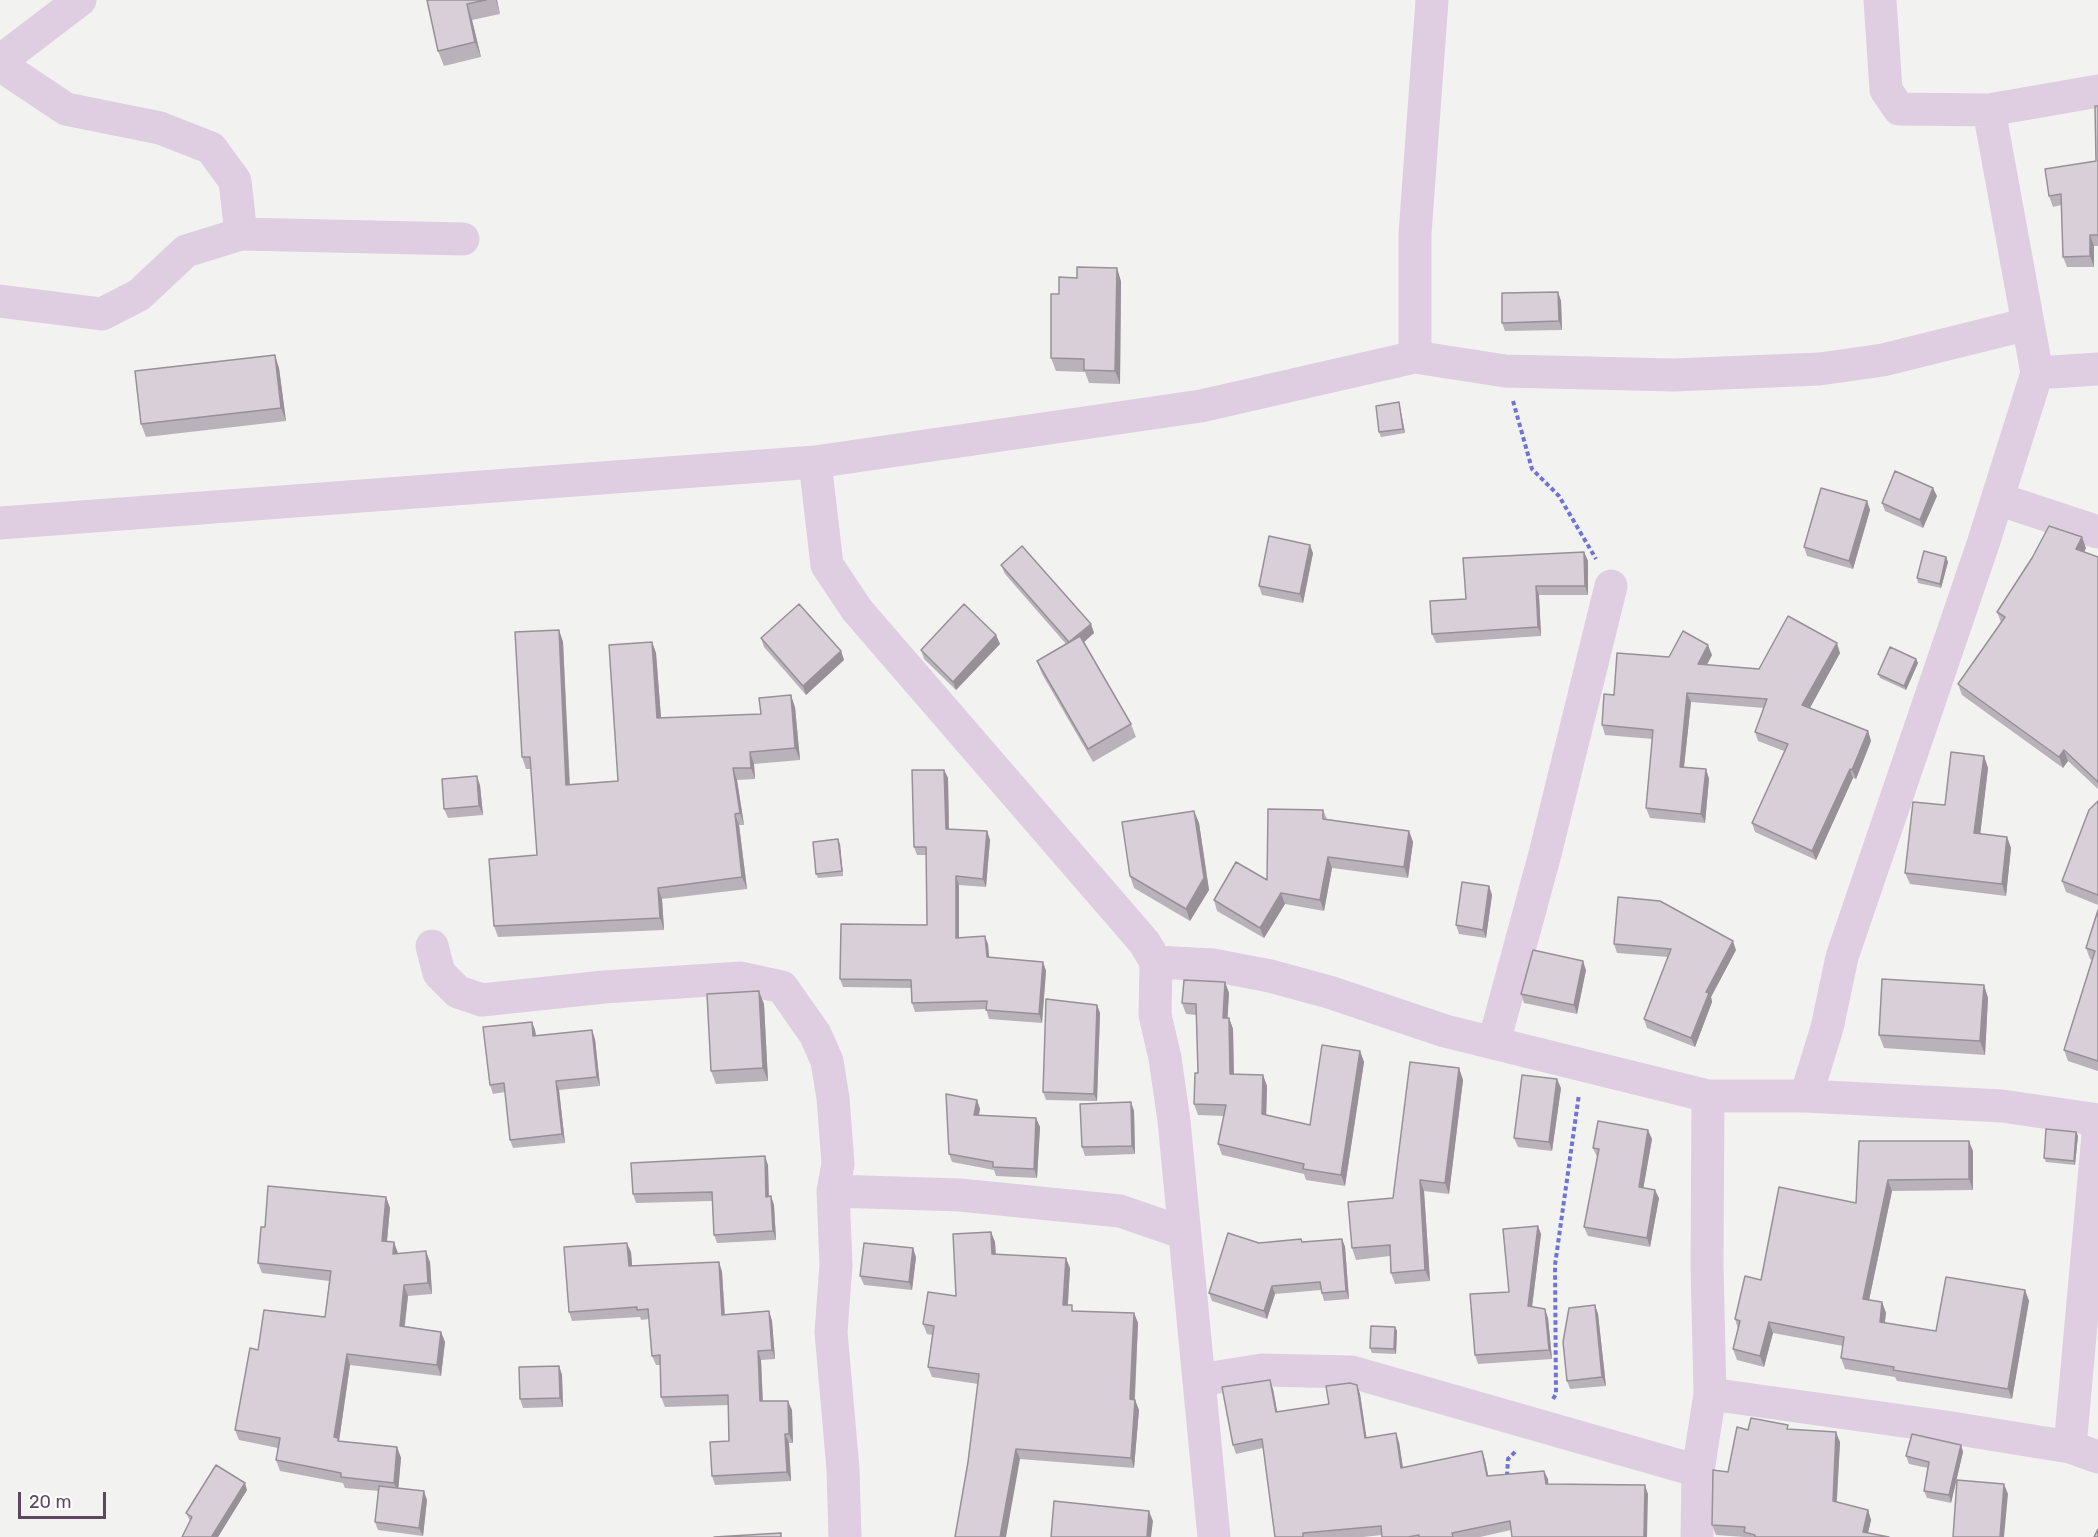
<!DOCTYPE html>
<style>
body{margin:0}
#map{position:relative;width:2098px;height:1537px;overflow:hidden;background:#f2f3f0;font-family:Rubik,sans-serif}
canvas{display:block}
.scale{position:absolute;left:18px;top:1492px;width:88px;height:27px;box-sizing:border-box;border:3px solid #5e4660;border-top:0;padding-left:8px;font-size:18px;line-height:21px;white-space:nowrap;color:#5e4660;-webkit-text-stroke:4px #fff;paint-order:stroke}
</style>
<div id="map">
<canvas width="2098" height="1537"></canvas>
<div class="scale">20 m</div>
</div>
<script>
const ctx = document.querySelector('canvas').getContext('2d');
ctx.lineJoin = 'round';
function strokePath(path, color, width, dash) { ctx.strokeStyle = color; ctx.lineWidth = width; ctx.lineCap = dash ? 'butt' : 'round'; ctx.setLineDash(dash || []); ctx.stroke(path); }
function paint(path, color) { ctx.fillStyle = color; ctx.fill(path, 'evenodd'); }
const path = new Path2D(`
 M1513 401 1532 469 1559 496 1596 559
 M1553 1399 1556 1394 1555 1265 1579 1094
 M1507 1476 1508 1459 1516 1451`);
const minor = new Path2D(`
 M1880 0 1886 90 1899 109 1989 110 2098 91
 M0 61 80 0
 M0 65 66 109 160 128 211 148 235 181 241 234 186 251 139 295 102 314 0 301
 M241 234 463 239
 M1415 357V234L1432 0
 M2037 373 2098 369
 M815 462 827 565 857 610 1144 942 1156 962 1155 1015 1165 1058 1174 1121 1214 1537
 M1998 499 2098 532
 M0 523 815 462 1201 406 1415 357 1505 371 1674 375 1820 369 1883 360 2028 324
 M432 946 439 973 458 992 482 1000 604 987 741 978 782 987 815 1034 827 1061 833 1098 838 1164 833 1191 836 1265 831 1332 843 1469 845 1537
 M1156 962 1213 965 1270 976 1329 992 1445 1031 1708 1096H1806L2002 1106 2098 1120
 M1494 1042 1545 854 1611 586
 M1806 1096 1827 1028 1842 957 1983 544 2037 373 1989 110
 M833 1191 960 1195 1120 1211 1184 1233
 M1200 1380 1262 1370 1352 1372 1698 1471
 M1710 1394 1946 1427 2070 1447 2098 1457
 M2070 1447 2098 1135
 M1697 1537 1698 1471 1710 1394 1707 1266 1708 1096`);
const wall = new Path2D(`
 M427 0H497L500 14 472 20 481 57 444 66 438 51Z
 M2098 106V246H2094V267H2067L2063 257 2061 205 2053 207 2049 196 2096 161Z
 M1121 281 1120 384 1089 383 1085 372 1056 371 1051 358 1059 294Z
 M1558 292 1561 301 1562 330 1505 331 1502 323Z
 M279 368 286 421 146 437 141 424Z
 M1400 407 1405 433 1381 437 1379 432Z
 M1937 496 1923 528 1885 511 1882 503Z
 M1867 501 1870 510 1853 569 1807 556 1804 547Z
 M2086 548 2084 552 2098 557V789L2068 761 2063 768 1962 695 1958 684 2001 622 1997 612Z
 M1584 552 1588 561V595H1539L1541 636 1436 643 1432 634 1466 599Z
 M1313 553 1303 603 1262 595 1259 586Z
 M1946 557 1948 562 1941 588 1918 583 1917 578Z
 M1001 565 1091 624 1094 633 1084 642 1131 724 1136 737 1093 762 1042 674 1037 661 1066 644 1005 574Z
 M559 630 563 642 570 784 618 781 652 642 656 653 661 718 761 714 795 707 800 760 754 764 755 779 737 780 744 825H739L747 889 662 899 664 930 498 937 494 926 537 855 531 769H526L522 757Z
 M996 635 1000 644 956 690 924 659 921 650Z
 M761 638 841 651 844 660 806 695 764 647Z
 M1840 653 1810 708 1868 731 1871 741 1856 779 1853 778 1816 860 1755 832 1752 823 1784 751 1758 741 1755 732 1764 708 1691 702 1684 767 1706 769 1709 779 1705 823 1650 818 1646 808 1653 739 1605 735 1602 725 1614 695 1669 657 1712 655 1707 665 1759 669Z
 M1916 659 1918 663 1906 690 1880 678 1878 674Z
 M1984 756 1988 768 1980 834 2007 837 2011 848 2006 896 1910 884 1905 873 1945 805Z
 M944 770 948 778 949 829 987 831 990 840 986 887 959 885V938L988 944 989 958 1043 962 1046 971 1042 1023 989 1019 986 1009 915 1012 912 1003V988L843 987 840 979 927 925 926 855H917L914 847Z
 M480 785 483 815 448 818 444 809Z
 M2098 801V905L2066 892 2062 881Z
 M1323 810 1327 819 1409 831 1413 842 1408 878 1332 868 1324 911 1285 904 1264 938 1217 911 1214 900 1267 880Z
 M1194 811 1199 823 1209 890 1190 921 1134 888 1130 876Z
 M840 844 843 876 818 878 816 874Z
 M1489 886 1492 895 1486 938 1459 934 1456 925Z
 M2098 910V1071L2068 1061 2064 1050 2092 960 2090 959 2086 948Z
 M1614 944 1736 950 1711 997 1712 1002 1695 1047 1647 1028 1644 1019 1668 957 1617 953Z
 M1586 970 1577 1014 1524 1003 1521 994Z
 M1225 982 1229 993 1227 1018H1229L1233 1029 1234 1074 1263 1075 1267 1086 1266 1115 1310 1125 1360 1051 1364 1062 1345 1186 1306 1180 1304 1174 1222 1155 1218 1144 1224 1116 1198 1115 1194 1104 1198 1073 1196 1015 1186 1014 1182 1003Z
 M1984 985 1988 998 1985 1055 1884 1048 1879 1035Z
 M764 1004 768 1081 716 1084 711 1071Z
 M1097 1005 1100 1013 1097 1101 1046 1100 1043 1092Z
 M532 1022 535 1030 536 1035 595 1039 600 1086 559 1090 565 1143 513 1148 510 1140 505 1092 493 1094 490 1085Z
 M1459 1068 1463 1080 1449 1194 1424 1191 1430 1281 1395 1284 1391 1273 1390 1256 1356 1260 1352 1248 1393 1198Z
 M1561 1088 1552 1151 1518 1147 1514 1138Z
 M977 1100 980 1109 979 1115 1036 1118 1040 1127 1037 1178 996 1176 994 1170 952 1162 949 1154Z
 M1131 1102 1134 1111 1135 1154 1085 1156 1082 1147Z
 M2076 1132 2078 1136 2075 1165 2046 1162 2044 1158Z
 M1652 1139 1643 1188 1659 1198 1650 1247 1588 1236 1584 1227 1597 1157 1593 1148Z
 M1859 1141 1973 1151V1190L1892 1191 1869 1300 1882 1302 1886 1313 1885 1323 1936 1331 2025 1290 2029 1301 2012 1399 1897 1381 1895 1377 1845 1369 1841 1358 1843 1346 1773 1333 1764 1367 1737 1360 1733 1349 1738 1329 1735 1319 1761 1280 1856 1203Z
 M768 1165 769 1197 771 1196 774 1205 776 1240 717 1243 714 1235 712 1201 636 1203 633 1194Z
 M386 1197 390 1208 387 1241 398 1254 430 1262 432 1294 408 1296 405 1326 441 1332 445 1342 441 1376 350 1365 339 1441 397 1447 401 1458 398 1488 427 1500 423 1536 378 1530 375 1522 379 1491 345 1488 343 1483 280 1471 276 1460 278 1448 239 1440 235 1430 258 1350 325 1317 329 1281 262 1273 258 1263Z
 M991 1232 995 1242 996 1254 1070 1268 1068 1305 1074 1311 1134 1313 1138 1323 1135 1400 1139 1410 1134 1468 1020 1459 968 1462 978 1384 932 1377 928 1367 932 1335 927 1334 923 1324 956 1296Z
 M1541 1234 1532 1307 1548 1318 1552 1359 1478 1364 1475 1355 1509 1292Z
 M1342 1239 1345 1247 1349 1299 1324 1301 1321 1290 1275 1294 1267 1319 1212 1301 1209 1293 1259 1243 1303 1242Z
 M631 1252 632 1266 719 1262 722 1272 725 1314 769 1311 772 1321 775 1359 761 1360 763 1401 792 1410 793 1443H789L791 1481 715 1485 712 1476 729 1441 728 1405 665 1407 661 1397 660 1365H656L652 1356 649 1319 641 1320 640 1317 572 1321 569 1312Z
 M916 1257 912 1290 864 1285 860 1276Z
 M1595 1305 1598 1314 1606 1386 1570 1389 1567 1381Z
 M1395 1327 1397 1331 1396 1354 1372 1353 1370 1348Z
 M559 1366 562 1375 563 1407 523 1408 520 1399Z
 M1357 1385 1360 1394 1366 1438 1399 1442 1403 1467 1485 1460 1488 1475 1548 1479V1484L1648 1494 1511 1530 1480 1537H1382V1535L1363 1537H1275L1263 1448 1236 1454 1233 1445 1273 1389 1277 1412 1329 1404Z
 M1748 1430H1790L1840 1442 1837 1502 1868 1510 1871 1520 1868 1533 1889 1537H1744L1716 1535 1712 1525 1728 1472Z
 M1961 1445 1963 1452 1951 1503 1927 1498 1924 1491 1928 1468 1909 1464 1906 1456Z
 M247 1490 218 1537H182L190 1521 186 1513Z`);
const shadedWall = new Path2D(`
 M496 0H497L500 14Z
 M467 4 472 20 481 57 475 42Z
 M2090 235 2094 246V267L2090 256Z
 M1117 268 1121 281 1120 384 1115 371Z
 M1558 292 1561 301 1562 330 1559 321Z
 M275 355 279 368 286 421 281 408Z
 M1399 402 1400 407 1405 433 1403 429Z
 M1933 488 1937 496 1923 528 1920 520Z
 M1867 501 1870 510 1853 569 1849 561Z
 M2082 537 2086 548 2080 560 2076 549Z
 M1310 545 1313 553 1303 603 1300 594Z
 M1584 552 1588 561V595L1585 586Z
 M1946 557 1948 562 1941 588 1940 584Z
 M1536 586 1539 595 1541 636 1538 627Z
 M1091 624 1094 633 1073 652 1069 643Z
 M559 630 563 642 570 796 566 785Z
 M996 635 1000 644 956 690 953 682Z
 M652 642 656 653 662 730 657 718Z
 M1837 643 1840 653 1806 715 1802 705Z
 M1708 645 1712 655 1702 673 1698 664Z
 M841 651 844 660 806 695 803 686Z
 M1916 659 1918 663 1906 690 1904 686Z
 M1687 693 1691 702 1683 776 1680 767Z
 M791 695 795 707 800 760 795 748Z
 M1868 731 1871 741 1856 779 1852 770Z
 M2064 750 2068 761 2063 768 2059 757Z
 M750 752 754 764 755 779 751 768Z
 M1984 756 1988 768 1979 845 1974 833Z
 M733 768 737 780 744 825 740 813Z
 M1706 769 1709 779 1705 823 1701 814Z
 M1850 769 1853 778 1816 860 1812 851Z
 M944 770 948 778 949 837 946 829Z
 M477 776 480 785 483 815 479 806Z
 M1194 811 1199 823 1209 890 1190 921 1186 909Z
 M735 814 739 825 747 889 742 877Z
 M987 831 990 840 986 887 983 879Z
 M1409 831 1413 842 1408 878 1404 867Z
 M2007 837 2011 848 2006 896 2002 884Z
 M838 839 840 844 843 876 842 871Z
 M1328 857 1332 868 1324 911 1320 900Z
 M956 876 959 885V947L956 938Z
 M1489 886 1492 895 1486 938 1483 930Z
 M658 888 662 899 664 930 660 918Z
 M1281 893 1285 904 1264 938 1260 928Z
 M985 936 988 944 990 966 987 957Z
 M1733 941 1736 950 1711 997 1712 1002 1695 1047 1691 1038 1706 992Z
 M1583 961 1586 970 1577 1014 1574 1005Z
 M1043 962 1046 971 1042 1023 1039 1014Z
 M1225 982 1229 993 1227 1029 1223 1018Z
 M1984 985 1988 998 1985 1055 1980 1041Z
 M759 991 764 1004 768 1081 763 1068Z
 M1097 1005 1100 1013 1097 1101 1094 1094Z
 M1229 1018 1233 1029 1234 1085 1230 1074Z
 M532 1022 535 1030 537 1045 533 1036Z
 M592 1030 595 1039 600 1086 597 1077Z
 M1360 1051 1364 1062 1345 1186 1341 1175Z
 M1459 1068 1463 1080 1449 1194 1445 1183Z
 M1263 1075 1267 1086 1266 1124 1262 1114Z
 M1557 1079 1561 1088 1552 1151 1549 1142Z
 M556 1081 559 1090 565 1143 562 1134Z
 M977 1100 980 1109 977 1124 974 1115Z
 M1131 1102 1134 1111 1135 1154 1132 1146Z
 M1036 1118 1040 1127 1037 1178 1034 1169Z
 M1648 1130 1652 1139 1642 1196 1639 1187Z
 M2076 1132 2078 1136 2075 1165 2074 1161Z
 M1969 1141 1973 1151V1190L1969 1179Z
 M765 1156 768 1165 769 1206 766 1197Z
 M1420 1180 1424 1191 1430 1281 1425 1270Z
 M1888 1180 1892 1191 1867 1310 1863 1299Z
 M1655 1190 1659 1198 1650 1247 1647 1238Z
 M771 1196 774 1205 776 1240 773 1231Z
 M386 1197 390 1208 386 1251 382 1241Z
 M1538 1226 1541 1234 1531 1315 1528 1306Z
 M991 1232 995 1242 996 1264 992 1254Z
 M1342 1239 1345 1247 1349 1299 1346 1291Z
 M394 1242 398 1253 397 1265 393 1254Z
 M627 1243 631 1252 633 1276 629 1266Z
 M913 1248 916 1257 912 1290 909 1282Z
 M426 1251 430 1262 432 1294 428 1283Z
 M1066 1258 1070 1268 1067 1315 1063 1305Z
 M719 1262 722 1272 725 1324 722 1315Z
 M404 1285 408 1296 403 1336 400 1326Z
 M1272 1286 1275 1294 1267 1319 1264 1311Z
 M2025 1290 2029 1301 2012 1399 2008 1389Z
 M1882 1302 1886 1313 1883 1333 1880 1322Z
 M1595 1305 1598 1314 1606 1386 1602 1377Z
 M1545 1309 1548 1318 1552 1359 1549 1350Z
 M769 1311 772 1321 775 1359 772 1350Z
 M1134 1313 1138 1323 1134 1410 1130 1399Z
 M1769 1322 1773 1333 1764 1367 1760 1356Z
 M1395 1327 1397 1331 1396 1354 1394 1349Z
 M441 1332 445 1342 441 1376 437 1365Z
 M758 1351 761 1360 763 1411 760 1401Z
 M347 1354 350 1365 339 1441 341 1452 334 1437Z
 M559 1366 562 1375 563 1407 560 1398Z
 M1270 1380 1273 1389 1279 1421 1276 1412Z
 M1357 1385 1360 1394 1368 1447 1365 1438Z
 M1135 1400 1139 1410 1134 1468 1131 1458Z
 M788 1401 792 1410 793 1443 789 1434Z
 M1836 1432 1840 1442 1836 1511 1833 1501Z
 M1396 1433 1399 1442 1404 1476 1401 1468Z
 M785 1434 789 1443 791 1481 787 1472Z
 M1961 1445 1963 1452 1951 1503 1949 1495Z
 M397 1447 401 1458 398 1493 394 1483Z
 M1016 1449 1020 1459 1006 1537H1000Z
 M1482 1451 1485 1460 1490 1484 1487 1476Z
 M1544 1471 1548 1479 1549 1492 1546 1484Z
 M245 1483 247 1490 218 1537H212V1536Z
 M2004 1484 2008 1494 2004 1537H2000Z
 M1645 1485 1648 1494 1647 1537H1644Z
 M424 1491 427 1500 423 1536 419 1528Z
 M1868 1510 1871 1520 1867 1537 1863 1532Z
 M1149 1511 1153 1521 1151 1537H1147Z`);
const building = new Path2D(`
 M427 0H486L467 4 475 42 438 51Z
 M2095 106H2098V235H2090V256L2063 257 2061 194 2049 196 2045 169 2096 161Z
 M1077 267 1117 268 1115 371 1084 370V359L1051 358V294H1059V277L1077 278Z
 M1558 292 1559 321 1502 323V293Z
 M275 355 281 408 141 424 135 371Z
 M1399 402 1403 429 1379 432 1376 406Z
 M1895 471 1933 488 1920 520 1882 503Z
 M1821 488 1867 501 1849 561 1804 547Z
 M2049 526 2082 537 2076 549 2098 557V782L2064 750 2059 757 1958 684 2005 617 1997 612 2032 558Z
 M1269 536 1310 545 1300 594 1259 586Z
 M1022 546 1091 624 1069 642 1001 565Z
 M1924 551 1946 557 1940 584 1917 578Z
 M1584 552 1585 586H1536L1538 627 1432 634 1430 601 1466 599 1463 558Z
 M799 604 841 651 803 686 761 638Z
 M964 604 996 635 953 682 921 650Z
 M1788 616 1837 643 1802 705 1868 731 1852 770 1850 769 1812 851 1752 823 1788 744 1755 732 1767 699 1687 693 1680 767 1706 769 1701 814 1646 808 1653 730 1602 725 1604 694 1614 695 1617 653 1669 657 1683 631 1708 645 1698 664 1759 669Z
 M559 630 566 785 618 781 609 645 652 642 657 718 761 714 759 698 791 695 795 748 750 752 751 768H733L740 813 735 814 742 877 658 888 660 918 494 926 489 859 537 855 530 757H522L515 632Z
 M1080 636 1131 724 1088 749 1037 661Z
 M1890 647 1916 659 1904 686 1878 674Z
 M1951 752 1984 756 1974 833 2007 837 2002 884 1905 873 1913 802 1945 805Z
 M912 770H944L946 829 987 831 983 879 956 876V938L985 936 987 957 1043 962 1039 1014 986 1010 987 1001 912 1003 911 980 840 979 841 924 927 925 926 847H914Z
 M477 776 479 806 444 809 442 779Z
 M2098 801V895L2062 881 2089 810Z
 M1268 809 1323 810V819L1409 831 1404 867 1328 857 1320 900 1281 893 1260 928 1214 900 1236 862 1267 880Z
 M1194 811 1204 878 1186 909 1130 876 1122 822Z
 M838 839 842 871 816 874 813 842Z
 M1462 882 1489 886 1483 930 1456 925Z
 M1618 897 1660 901 1733 941 1706 992 1709 993 1691 1038 1644 1019 1671 949 1614 944Z
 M2098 910V1061L2064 1050 2095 951 2086 948Z
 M1533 950 1583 961 1574 1005 1521 994Z
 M1882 979 1984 985 1980 1041 1879 1035Z
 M1184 980 1225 982 1223 1018H1229L1230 1074 1263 1075 1262 1114 1310 1125 1322 1045 1360 1051 1341 1175 1303 1169 1304 1164 1218 1144 1226 1105 1194 1104 1195 1073H1198L1196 1004 1182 1003Z
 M759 991 763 1068 711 1071 707 994Z
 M1046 999 1097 1005 1094 1094 1043 1092Z
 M532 1022 533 1036 592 1030 597 1077 556 1081 562 1134 510 1140 504 1083 490 1085 483 1027Z
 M1410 1062 1459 1068 1445 1183 1420 1180 1425 1270 1391 1273 1390 1245 1352 1248 1348 1202 1393 1198Z
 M1522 1075 1557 1079 1549 1142 1514 1138Z
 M946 1094 977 1100 974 1115 1036 1118 1034 1169 993 1167V1162L949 1154Z
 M1131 1102 1132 1146 1082 1147 1080 1104Z
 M1598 1121 1648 1130 1639 1187 1655 1190 1647 1238 1584 1227 1599 1149 1593 1148Z
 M2046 1129 2076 1132 2074 1161 2044 1158Z
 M1859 1141H1969V1179L1888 1180 1863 1299 1882 1302 1880 1322 1936 1331 1946 1277 2025 1290 2008 1389 1893 1370 1894 1367 1841 1358 1844 1337 1769 1322 1760 1356 1733 1349 1740 1321 1735 1319 1745 1276 1761 1280 1779 1187 1856 1203Z
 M765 1156 766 1197 771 1196 773 1231 714 1235 712 1192 633 1194 631 1163Z
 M268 1186 386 1197 382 1241 394 1242 393 1254 426 1251 428 1283 404 1285 400 1326 441 1332 437 1365 347 1354 334 1437 338 1438V1441L397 1447 394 1483 341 1477V1473L276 1460 280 1438 235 1430 250 1348 258 1350 264 1310 325 1317 331 1271 258 1263 261 1227H265Z
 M1538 1226 1528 1306 1545 1309 1549 1350 1475 1355 1470 1294 1509 1292 1503 1229Z
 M991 1232 992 1254 1066 1258 1063 1305H1072V1311L1134 1313 1130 1399 1135 1400 1131 1458 1016 1449 1000 1537H955L968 1462 979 1374 928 1367 934 1326 923 1324 928 1292 956 1296 953 1234Z
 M1228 1233 1259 1243 1301 1239 1302 1242 1342 1239 1346 1291 1322 1293 1320 1282 1272 1286 1264 1311 1209 1293Z
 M627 1243 629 1266 719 1262 722 1315 769 1311 772 1350 758 1351 760 1401H788L789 1434H785L787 1472 712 1476 710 1442 729 1441 728 1395 661 1397 660 1355 652 1356 648 1309 637 1310V1307L569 1312 564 1247Z
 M864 1243 913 1248 909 1282 860 1276Z
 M1595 1305 1602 1377 1567 1381 1563 1342 1569 1308Z
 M1371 1326 1395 1327 1394 1349 1370 1348Z
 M559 1366 560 1398 520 1399 519 1367Z
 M1270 1380 1276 1412 1329 1404 1326 1386 1350 1383 1357 1385 1365 1438 1396 1433 1401 1468 1482 1451 1487 1476 1544 1471 1546 1484 1645 1485 1644 1537H1512L1510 1521 1452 1533 1453 1537H1419V1535L1408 1537H1382L1381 1526 1303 1533V1537H1275L1262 1439 1233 1445 1222 1387Z
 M1751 1418 1788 1425 1787 1429 1836 1432 1833 1501 1868 1510 1863 1532 1889 1537H1755V1535L1744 1532 1745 1527 1712 1525 1713 1470 1728 1472 1737 1427 1748 1430Z
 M1912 1434 1961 1445 1949 1495 1924 1491 1929 1462 1906 1456Z
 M216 1465 245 1483 212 1536 214 1537H182L192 1517 186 1513Z
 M1957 1480 2004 1484 2000 1537H1953Z
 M379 1486 424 1491 419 1528 375 1522Z
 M1054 1501 1149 1511 1147 1537H1051Z
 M2098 1529V1537H2094Z
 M781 1533V1537H714Z`);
strokePath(path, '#6f74d5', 4, [4.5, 3]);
strokePath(minor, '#dfcee1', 33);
paint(wall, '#bab2ba');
paint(shadedWall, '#979197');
paint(building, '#d8cfd8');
strokePath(building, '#979197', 1.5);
</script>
